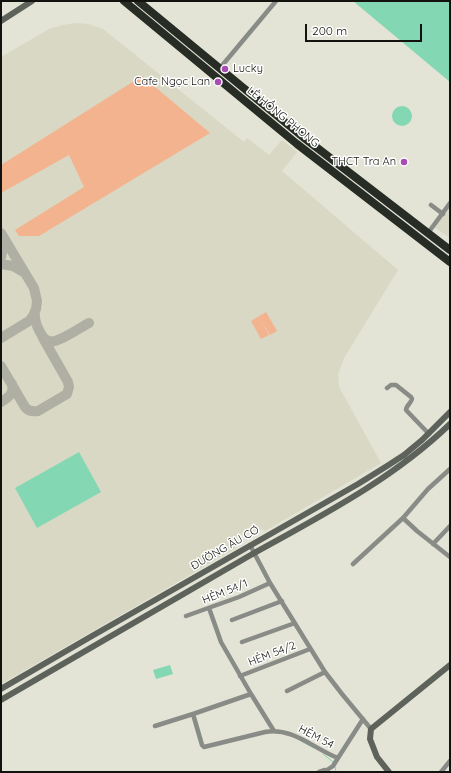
<!DOCTYPE html>
<meta charset="utf-8">
<style>
body{margin:0}
#map{position:relative;width:451px;height:773px;overflow:hidden;background:#e3e3d6;font-family:Quicksand,sans-serif}
canvas{display:block}
.frame{position:absolute;inset:0;border:2px solid #12120e;pointer-events:none}
.scale{position:absolute;left:305px;top:24px;width:117px;height:18px;box-sizing:border-box;border:2px solid #12120e;border-top:0;padding-left:5px;font-size:12px;line-height:14px;white-space:nowrap;color:#12120e;-webkit-text-stroke:3px #fff;paint-order:stroke}
</style>
<div id="map">
<canvas width="451" height="773"></canvas>
<div class="frame"></div>
<div class="scale">200 m</div>
</div>
<script>
const ctx = document.querySelector('canvas').getContext('2d');
ctx.lineJoin = 'round';
function paint(path, color) { ctx.fillStyle = color; ctx.fill(path, 'evenodd'); }
function strokePath(path, color, width, dash) { ctx.strokeStyle = color; ctx.lineWidth = width; ctx.lineCap = dash ? 'butt' : 'round'; ctx.setLineDash(dash || []); ctx.stroke(path); }
function label(font, color, halo, rows, align = 'center') {
  ctx.font = font + ' Quicksand,sans-serif'; ctx.lineWidth = 3; ctx.setLineDash([]); ctx.textBaseline = 'middle'; ctx.strokeStyle = halo; ctx.fillStyle = color; for (const [text, x, y, turn = 0] of rows) {
    ctx.save(); ctx.translate(x, y); ctx.rotate((+turn || 0) * Math.PI / 180); ctx.textAlign = isNaN(turn) ? turn : align; if (halo) ctx.strokeText(text, 0, 0); ctx.fillText(text, 0, 0); ctx.restore();
  }
}
const built = new Path2D(`
 M76 23 88 24 103 29 244 142 247 138 269 155 282 140 297 152 282 171 398 270 344 358 338 374 339 387 381 463 265 531 262 529 256 532 254 528 236 537 239 542 237 544 238 547 1 684V57L49 29 63 25Z
 M450 205V238L434 227Z`);
const green = new Path2D(`
 M142 76 210 133 39 236H19L15 230 84 187 69 155 1 193V165Z
 M266 312 277 331 270 335 261 320 269 335 261 339 251 321Z`);
const water = new Path2D(`
 M353 1H450V82Z
 M392 116a10 10 0 1 1 20 0a10 10 0 1 1-20 0Z
 M79 452 101 492 37 528 15 488Z
 M170 665 173 674 156 679 153 670Z`);
const stream = new Path2D(`
 M301 741 314 748
 M323 754 333 762
 M335 767 336 772`);
const taxiway = new Path2D(`
 M1 233 34 288 37 301 36 309 33 316 29 321 1 338
 M1 257C3 250 4 245 2 238
 M1 264 13 266 25 273
 M35 311C34 319 36 325 40 332 42 336 44 340 49 341 57 344 81 327 89 323
 M1 366 25 407C28 411 32 412 38 411L67 394 69 387 68 382 43 338
 M1 402C9 397 14 394 12 384`);
const street = new Path2D(`
 M220 68 276 1
 M431 205 443 214
 M428 233 450 203
 M387 388 391 385H396L411 397 412 399C411 403 406 406 406 410L429 434
 M403 518 417 531 450 557
 M433 544 450 526
 M250 545 270 583 325 672 342 694 371 729
 M353 564 403 518 428 489 450 469
 M186 616 239 597 270 583
 M232 620 282 601
 M242 642 295 623
 M240 676 310 649
 M287 691 325 672
 M251 694 274 731
 M193 714 202 745 204 747 265 732C293 727 314 749 338 758L363 719
 M155 726 193 714 251 694 221 642 209 608
 M327 770 333 766 338 758
 M319 772 325 770 327 772
 M441 772 450 761`);
const secondary = new Path2D(`
 M1 21 32 1
 M1 689 92 636 358 484 387 466 404 455 422 440 450 412
 M1 700C83 652 166 604 249 556 319 517 392 480 450 424
 M389 772 377 757 370 739 371 729 450 665`);
const highway = new Path2D(`
 M124 1 297 144 450 262
 M138 1 303 137 450 250`);
const markers = [
 [225,69,4,"#a84bb4"],
 [218,82,4,"#a84bb4"],
 [404,162,4,"#a84bb4"]
];
const poiNames = [
 ["Lucky",233,69,"left"],
 ["Cafe Ngọc Lan",210,82],
 ["THCT Tra An",396,162]
];
const streetNames = [
 ["LÊ HỒNG PHONG",283,117,39],
 ["ĐƯỜNG ÂU CƠ",225,548,-30],
 ["HẺM 54/1",225,592,-22],
 ["HẺM 54/2",272,654,-21],
 ["HẺM 54",316,737,28]
];
paint(built, '#d8d8c4');
paint(green, '#f4b38f');
paint(water, '#83d8b3');
strokePath(stream, '#83d8b3', 1);
strokePath(taxiway, '#afafa4', 10);
strokePath(street, '#888b86', 4.5);
strokePath(secondary, '#5d625b', 6);
strokePath(highway, '#272d25', 8);
for (const [x, y, r, color] of markers) { const dot = new Path2D(); dot.arc(x, y, r, 0, 2 * Math.PI); ctx.fillStyle = color; ctx.fill(dot); strokePath(dot, '#fff', 1.5); }
label('11px', '#12120e', '#fff', poiNames, 'right');
label('11px', '#12120e', '#fff', streetNames);
</script>
